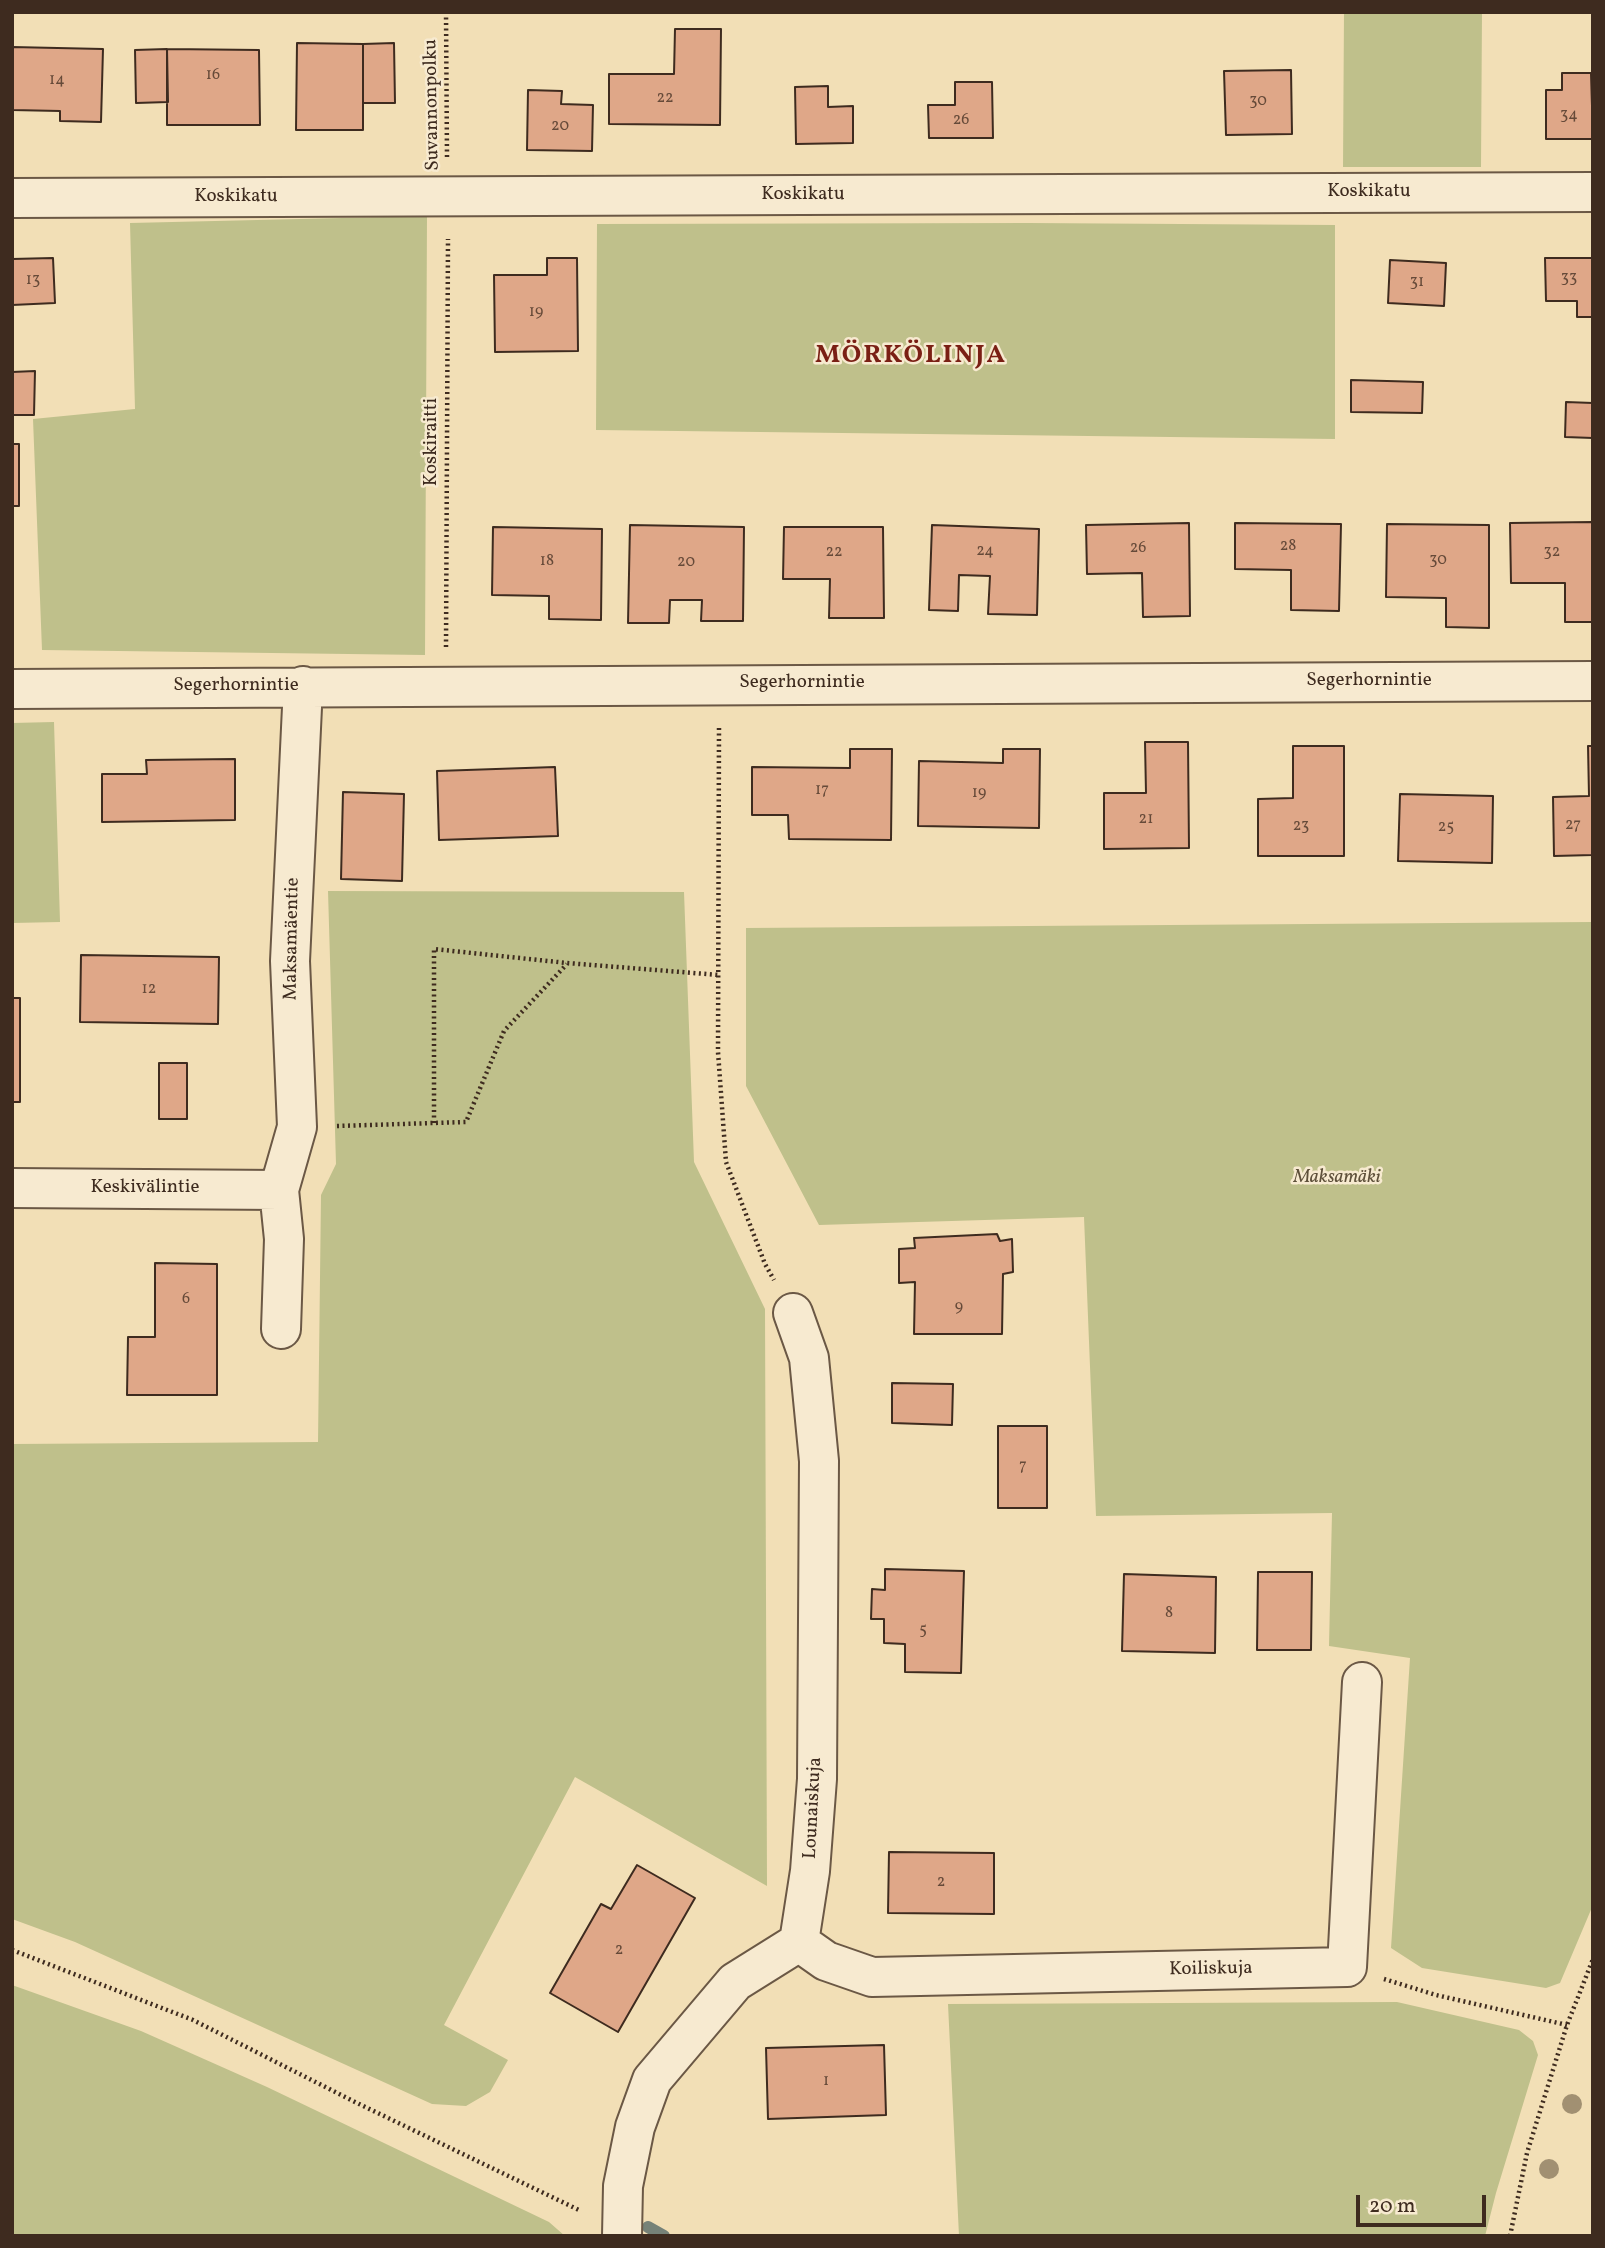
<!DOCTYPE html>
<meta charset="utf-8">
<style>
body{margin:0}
#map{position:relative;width:1605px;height:2248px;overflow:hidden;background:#f2dfb6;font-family:Vollkorn,serif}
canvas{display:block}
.frame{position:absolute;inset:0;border:14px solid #3e2b1f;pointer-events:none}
.scale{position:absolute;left:1356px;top:2195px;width:130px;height:32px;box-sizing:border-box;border:4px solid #3e2b1f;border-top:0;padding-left:9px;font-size:21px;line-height:24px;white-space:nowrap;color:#3e2b1f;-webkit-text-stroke:5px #f7ead0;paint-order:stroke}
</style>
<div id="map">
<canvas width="1605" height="2248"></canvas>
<div class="frame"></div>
<div class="scale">20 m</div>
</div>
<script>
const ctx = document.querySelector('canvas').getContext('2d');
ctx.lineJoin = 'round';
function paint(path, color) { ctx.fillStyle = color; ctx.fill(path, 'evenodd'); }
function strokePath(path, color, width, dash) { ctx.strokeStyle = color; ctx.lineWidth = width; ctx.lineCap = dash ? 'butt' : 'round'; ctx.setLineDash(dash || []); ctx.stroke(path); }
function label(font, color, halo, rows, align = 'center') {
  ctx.font = font + ' Vollkorn,serif'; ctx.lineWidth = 5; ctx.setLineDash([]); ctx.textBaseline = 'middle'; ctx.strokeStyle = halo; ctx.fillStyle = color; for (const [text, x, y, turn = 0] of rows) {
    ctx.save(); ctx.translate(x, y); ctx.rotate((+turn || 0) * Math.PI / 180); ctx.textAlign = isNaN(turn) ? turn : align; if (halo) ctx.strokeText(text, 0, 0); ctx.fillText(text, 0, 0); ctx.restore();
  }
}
const green = new Path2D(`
 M1344 12H1482L1481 167H1343Z
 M427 216 425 655 42 650 33 419 135 409 130 223Z
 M1028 223 1335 225V439L596 430 597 224Z
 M54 722 60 922 12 923V723Z
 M328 891 684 892 694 1162 765 1309 767 1886 575 1777 444 2025 508 2060 490 2092 466 2106 432 2104 75 1942 12 1919V1444L318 1442 321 1195 336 1164Z
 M1593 922V1905L1560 1983 1546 1988 1422 1968 1391 1948 1410 1658 1329 1646 1332 1513 1096 1516 1084 1217 819 1225 746 1086V928Z
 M12 1985 141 2031 267 2087 549 2222 565 2236H12Z
 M1397 2002 1519 2030 1533 2041 1538 2055 1496 2193 1485 2236H959L948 2004Z`);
const stream = new Path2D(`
 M648 2227 664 2236`);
const building = new Path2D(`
 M675 29H721L720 125 609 124V74H674Z
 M297 43 363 44V130H296Z
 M394 43 395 103H363V44Z
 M12 47 103 49 101 122 60 121V111L12 110Z
 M167 49 259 50 260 125H167Z
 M167 49 168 102 136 103 135 50Z
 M1291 70 1292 134 1226 135 1224 71Z
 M1562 73H1591L1593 139H1546V90H1562Z
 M955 82H992L993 138H929L928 105H955Z
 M828 86V107L853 106V143L796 144 795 87Z
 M528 90 562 91 561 104 593 105 592 151 527 150Z
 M53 258 55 303 12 305V259Z
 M547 258H577L578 351 495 352 494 275H547Z
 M1545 258H1593V317H1577V301H1546Z
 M1390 260 1446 263 1444 306 1388 303Z
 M35 371 34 415H12V372Z
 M1351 380 1423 382 1422 413 1351 412Z
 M1566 402 1593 403V438L1565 437Z
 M12 444H19V506H12Z
 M1593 522V622H1565V583H1511L1510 523Z
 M1189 523 1190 616 1143 617 1142 573 1087 574 1086 525Z
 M1235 523 1341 524 1339 611 1291 610V570L1235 569Z
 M1387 524 1489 525V628L1446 627V598L1386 597Z
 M630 525 744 527 743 621H701L702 600H670L669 623H628Z
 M932 525 1039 529 1037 615 988 614 990 576 959 575 958 611 929 610Z
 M493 527 602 529 601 620 549 619V596L492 595Z
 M784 527H883L884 618H829L830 579H783Z
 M1145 742H1188L1189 848 1104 849V793H1146Z
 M1293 746H1344V856H1258V799L1293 798Z
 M1588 746H1593V855L1554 856 1553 797 1589 796Z
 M850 749H892L891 840 789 839 788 815H752V767L850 768Z
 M1003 749H1040L1039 828 918 826 919 761 1003 763Z
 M235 759V820L102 822V774H147L146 760Z
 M555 767 558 836 439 840 437 771Z
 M343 792 404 794 402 881 341 879Z
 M1400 794 1493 796 1492 863 1398 861Z
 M81 955 219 957 218 1024 80 1022Z
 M12 998H20V1102H12Z
 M159 1063H187V1119H159Z
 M997 1234 1000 1241 1012 1239 1013 1272 1003 1274 1002 1334H914L915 1282 899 1283V1249L915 1248 914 1238Z
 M155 1263 217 1264V1395H127L128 1337H155Z
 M892 1383 953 1384 952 1425 892 1423Z
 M998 1426H1047V1508H998Z
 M885 1569 964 1571 961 1673 905 1672V1644L884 1643V1619H871L872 1589 885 1590Z
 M1258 1572H1312L1311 1650H1257Z
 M1124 1574 1216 1577 1215 1653 1122 1651Z
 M889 1852 994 1853V1914L888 1913Z
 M637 1865 695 1898 618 2032 550 1993 601 1904 611 1909Z
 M884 2045 886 2115 768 2119 766 2048Z`);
const path = new Path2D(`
 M446 12 447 157
 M446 647 448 239
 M719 728 718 1052 726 1162 765 1264 774 1280
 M434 1123V949L567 963 719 975
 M337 1126 466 1122 504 1031 567 964
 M12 1950 193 2020 357 2103 581 2211
 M1384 1979 1436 1995 1567 2025
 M1510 2236 1527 2153 1567 2025 1593 1959`);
const street = new Path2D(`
 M12 198 1593 192
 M12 689 1593 681
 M12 1188 279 1190
 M281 1329 284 1239 279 1190 297 1127 290 961 303 686
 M799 1942 826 1961 872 1977 1347 1967 1362 1682
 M622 2236 623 2186 635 2127 652 2080 735 1982 799 1942 810 1871 817 1779 819 1461 809 1358 793 1313`);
const trees = [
 [1572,2104],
 [1549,2169]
];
const numberNames = [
 ["16",213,76],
 ["14",57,81],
 ["22",665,99],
 ["30",1258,102],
 ["34",1569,116],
 ["26",961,121],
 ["20",560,127],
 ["33",1569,279],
 ["13",33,281],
 ["31",1417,283],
 ["19",536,313],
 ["28",1288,547],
 ["26",1138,549],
 ["24",985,552],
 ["22",834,553],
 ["32",1552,553],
 ["30",1438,561],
 ["18",547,562],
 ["20",686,563],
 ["17",822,791],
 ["19",979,794],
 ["21",1146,820],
 ["27",1573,826],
 ["23",1301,827],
 ["25",1446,828],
 ["12",149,990],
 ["6",186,1300],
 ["9",959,1308],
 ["7",1023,1467],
 ["8",1169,1614],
 ["5",923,1631],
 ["2",941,1883],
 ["2",619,1951],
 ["1",826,2082]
];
const streetNames = [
 ["Suvannonpolku",433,105,-91],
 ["Koskikatu",1369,193],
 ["Koskikatu",803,196],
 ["Koskikatu",236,198],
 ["Koskiraitti",433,442,-90],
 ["Segerhornintie",1369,682],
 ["Segerhornintie",802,684],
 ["Segerhornintie",236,687],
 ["Maksamäentie",293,939,-89],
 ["Keskivälintie",145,1189],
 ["Lounaiskuja",814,1808,-87],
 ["Koiliskuja",1211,1970,-1]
];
const parkNames = [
 ["Maksamäki",1337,1179]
];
const districtNames = [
 ["MÖRKÖLINJA",911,357]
];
paint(green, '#bfc08b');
strokePath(stream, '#768278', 12);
paint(building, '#dfa788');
strokePath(building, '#3e2b1f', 2);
strokePath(street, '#6b5845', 42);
strokePath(path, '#3e2b1f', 4.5, [2, 3.5]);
strokePath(street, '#f7ead0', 38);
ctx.fillStyle = '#a19072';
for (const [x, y] of trees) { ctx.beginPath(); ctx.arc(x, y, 10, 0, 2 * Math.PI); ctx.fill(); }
label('16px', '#664a39', null, numberNames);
label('19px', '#3e2b1f', '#f7ead0', streetNames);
label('italic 19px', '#5e503a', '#f7ead0', parkNames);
ctx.letterSpacing = '2px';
label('bold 26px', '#7a1f14', '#f7ead0', districtNames);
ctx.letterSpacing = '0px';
</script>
